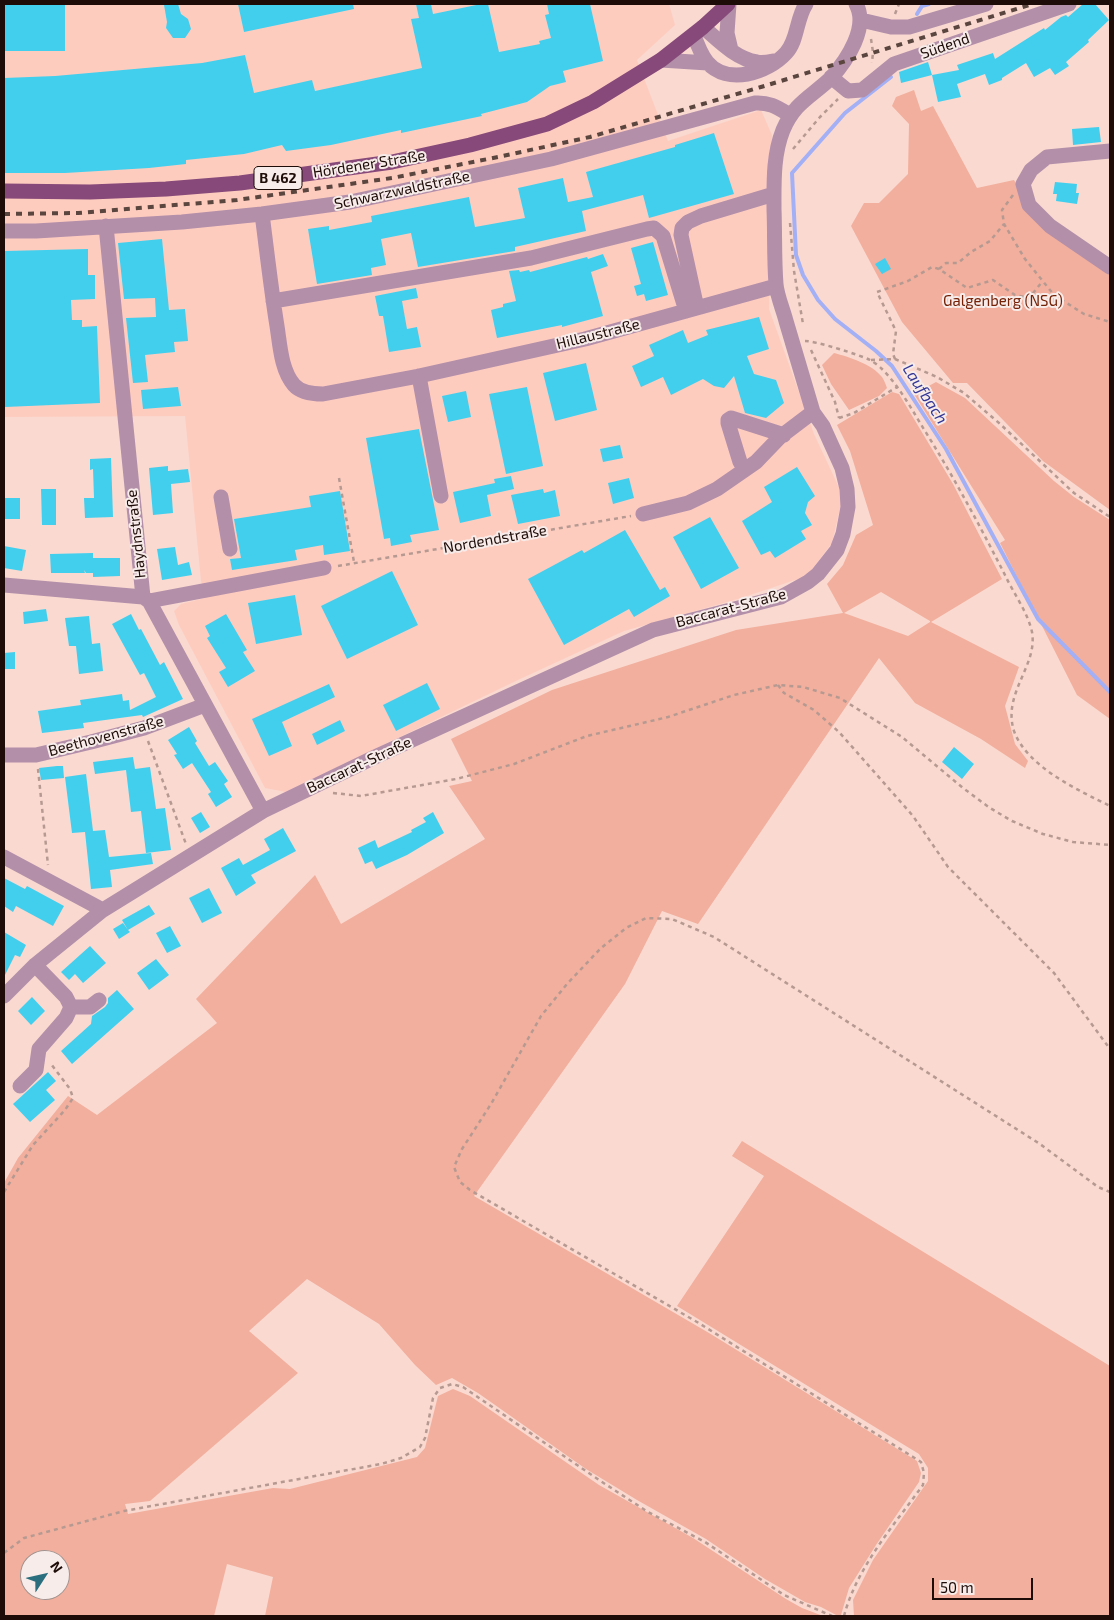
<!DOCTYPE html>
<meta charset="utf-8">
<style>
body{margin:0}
#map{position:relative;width:1114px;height:1620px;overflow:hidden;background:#fad9d0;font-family:"Exo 2",sans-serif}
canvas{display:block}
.frame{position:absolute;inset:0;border:5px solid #1e0c08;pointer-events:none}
.north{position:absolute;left:20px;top:1550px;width:50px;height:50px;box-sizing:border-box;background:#f7ece9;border:1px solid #a0928f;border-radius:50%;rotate:55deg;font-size:14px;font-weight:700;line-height:20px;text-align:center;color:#1e0c08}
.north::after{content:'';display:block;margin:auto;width:18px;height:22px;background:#2b6f7f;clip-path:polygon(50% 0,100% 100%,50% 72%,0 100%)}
.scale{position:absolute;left:932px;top:1578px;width:101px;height:22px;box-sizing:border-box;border:2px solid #1e0c08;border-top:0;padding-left:6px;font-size:15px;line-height:18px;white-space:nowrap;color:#1e0c08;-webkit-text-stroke:4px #f7ece9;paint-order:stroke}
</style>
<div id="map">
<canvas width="1114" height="1620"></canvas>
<div class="frame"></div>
<div class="north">N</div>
<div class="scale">50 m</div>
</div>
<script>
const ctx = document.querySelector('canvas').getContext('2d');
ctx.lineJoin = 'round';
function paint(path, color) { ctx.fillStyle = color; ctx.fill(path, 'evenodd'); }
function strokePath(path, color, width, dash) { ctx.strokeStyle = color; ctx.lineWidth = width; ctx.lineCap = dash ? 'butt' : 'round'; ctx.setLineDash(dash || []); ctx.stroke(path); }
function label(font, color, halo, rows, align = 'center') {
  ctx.font = font + ' "Exo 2",sans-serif'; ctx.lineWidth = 4; ctx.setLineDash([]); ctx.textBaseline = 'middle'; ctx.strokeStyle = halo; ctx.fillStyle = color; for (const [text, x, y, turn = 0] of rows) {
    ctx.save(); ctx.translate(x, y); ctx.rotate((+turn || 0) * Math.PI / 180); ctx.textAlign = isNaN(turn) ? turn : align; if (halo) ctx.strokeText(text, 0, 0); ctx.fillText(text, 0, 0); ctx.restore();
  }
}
const built = new Path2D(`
 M4 4H669L675 25 637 60 668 141 761 110 772 135 769 309 814 434 843 496 832 543 807 576 738 599 624 631 520 679 286 792 265 788 179 625 174 611 181 604 205 598 201 581 185 416 4 417Z`);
const green = new Path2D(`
 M914 90 921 111 933 106 977 188 1014 180 1028 205 1110 266V510L1043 461 967 383H953L902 322 851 226 864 203H879L908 174 909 124 892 106 896 97Z
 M834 353C849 357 872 364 882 377 884 380 886 385 887 388L879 396 849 410 831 384 822 365Z
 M936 382 965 398 1054 481 1074 497 1110 520V719L1077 695 1000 543 1005 540 914 394Z
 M892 392 899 394 953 484 1002 579 931 622 1019 667 1005 706 1015 744 1028 761 1025 768 981 739 915 703 879 658 698 924 662 911 625 984 474 1196 709 1333 917 1461 921 1473 919 1482 876 1545 849 1588 841 1615 838 1616 821 1607 805 1602 765 1579 706 1539 637 1500 586 1469 478 1393 452 1378 436 1385 415 1365 379 1324 307 1279 249 1331 298 1373 150 1501 125 1504 128 1514 273 1488 290 1489 417 1457 425 1448 438 1396 453 1389 470 1396 599 1485 693 1538 786 1599 802 1608 823 1616H265L273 1577 227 1564 214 1616H4V1183L18 1158 68 1096 97 1115 217 1023 196 999 315 875 341 924 485 839 449 786 472 781 451 739 552 690 736 630 843 613 827 584 843 565 856 535 873 525 850 451 837 425ZM881 592 930 621V622L908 636 844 613ZM30 1560H60V1590H30Z
 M742 1141 1110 1366V1616H854L853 1600 873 1560 928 1481V1468L919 1454 677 1306 764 1176 732 1156Z`);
const stream = new Path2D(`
 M917 14 922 6 929 4
 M891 77 845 113 792 173 796 255 803 275 818 300 835 319 876 351 892 366 946 449 1038 619 1110 692`);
const building = new Path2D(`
 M4 4H65V51H4Z
 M170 4H178L181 14 188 19 191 29 185 38H173L166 28 167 22 164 5Z
 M238 4H353L354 9 244 32Z
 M416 4H431L433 14 481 4H488L499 52 540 44 539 41 551 38 545 15 549 14 547 4H590L603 61 563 71 566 82 550 86 527 102 481 114 482 116 401 133V130L331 145 286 151 282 145 244 154 186 160V164L149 168 65 173H4V78L55 76 202 63 245 55 254 93 312 80 315 91 422 68 411 19 419 18Z
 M1083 4H1095L1109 20 1088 40 1089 42 1066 62 1069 66 1055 75 1050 68 1034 77 1026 63 1002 78V80L989 85 985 74 957 84 961 97 938 102 932 75 959 70 957 65 993 53 995 59 1044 28 1045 30 1061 17 1066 15 1068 17Z
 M928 62 932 75 901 83 899 72Z
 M1099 127 1101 142 1073 145 1072 129Z
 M714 133 734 194 649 218 643 195 582 211 586 231 515 247V251L418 267 411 233 381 239 386 265 371 268 372 275 317 284 308 229 329 226V230L372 222 371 216 469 197 475 227 525 218 518 188 563 178 568 202 593 197 586 172 675 147V145Z
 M1055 182 1077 184 1076 193H1079L1077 204 1056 201 1057 194H1053Z
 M162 239 169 310 185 309 188 341 174 342 175 352 145 355 148 382 133 383 126 318 156 317 155 298 124 299 118 243Z
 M653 242 668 295 646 301 644 294 637 296 634 286 641 284 631 248Z
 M88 249V275H95V299L71 300 72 320H82V327L97 326 100 403 5 407 4 251Z
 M603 254 608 266 591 272 603 316 562 327V325L497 338 491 310 503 307V304L516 301 509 271 519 270 520 272 529 270 530 272 587 257 588 259Z
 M885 258 891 269 882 274 875 264Z
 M416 288 418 298 402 301 407 329 417 327 421 347 389 352 383 316H379L375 296Z
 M759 317 769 349 747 356 754 374 776 380 784 403 766 418 745 413 734 376 724 388 714 386 703 379 671 395 663 377 641 387 632 366 654 356 649 345 683 330 688 343 708 335 706 330Z
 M586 363 597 410 555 421 543 373Z
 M178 387 181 406 143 409 141 390Z
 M527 387 543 466 506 474 489 394Z
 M466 391 471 417 448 422 442 396Z
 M419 429 439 530 410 535 412 542 391 546 390 538 384 539 366 438Z
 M620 445 623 458 603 462 600 449Z
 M111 458 113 517 85 518 84 498H94L93 469 90 470V459Z
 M168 466V471L188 469 190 482 171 484 173 513 153 515 149 468Z
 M797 467 815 496 808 502 805 513 812 525 801 531 806 539 775 558 770 551 761 555 742 521 772 502 764 487Z
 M511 476 514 489 487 495 491 516 460 523 453 492 495 483 494 479Z
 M629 478 634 498 613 504 608 483Z
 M41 489H56V525H42Z
 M543 489 544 493 555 490 560 516 518 524 511 495Z
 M340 491 350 551 324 555 323 545 295 550 297 560 232 570 230 559 241 558 234 519 311 507 309 496Z
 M4 498H20V519H5Z
 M710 517 739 568 701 589 673 537Z
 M625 530 660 590 665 587 670 596 634 617 629 609 564 645 528 579 582 550 584 553Z
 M4 546 26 550 22 571 4 568Z
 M175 547 178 565 189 562 192 575 162 580 157 549Z
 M93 553V558H120V576L93 577V573H86L84 570 85 573H51L50 554Z
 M392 571 418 625 347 659 321 606Z
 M295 595 302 635 256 644 248 603Z
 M46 609 48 621 24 624 23 612Z
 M131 614 139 630 141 629 160 665 164 662 183 699 143 717 142 715 83 723 84 728 42 733 38 711 81 705 80 700 122 694 123 701 129 700 130 710 156 697 144 673 140 675 112 624Z
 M226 614 247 650 243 652 255 671 228 687 219 672 226 668 207 638 210 636 205 626Z
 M89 616 92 644 100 643 103 671 79 674 76 646H69L65 618Z
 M15 652V669H4V653Z
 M427 683 440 709 396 731 383 705Z
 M329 684 335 697 282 722 292 746 269 756 252 719Z
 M340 720 345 731 317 745 312 734Z
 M189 727 197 741 195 743 209 766 215 762 228 781 224 784 232 797 216 807 208 794 211 792 192 763 183 769 174 755 177 754 168 740Z
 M954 747 974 764 962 779 942 762Z
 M133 757 135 769 150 767 156 809 165 808 171 850 146 853 141 811 131 812 126 770 95 774 93 762Z
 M57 766H63L64 778 41 780 39 768Z
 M86 774 93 831 105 830 109 857 151 853 153 864 110 870 112 887 91 889 85 832 72 833 65 777Z
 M201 812 210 827 200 833 191 818Z
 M433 812 444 833 407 855 376 869 372 861 365 864 358 848 375 840 378 848 412 832 411 830 426 822 423 818Z
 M283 828 296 851 251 875 256 883 236 896 221 868 239 858 243 865 270 850 264 839Z
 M4 878 25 889 27 886 64 906 53 926 16 906 13 912 4 906Z
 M209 888 222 913 202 923 189 898Z
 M149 905 155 914 128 930 130 932 119 939 113 929 123 923 128 930 122 920Z
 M170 926 181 946 167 953 156 933Z
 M4 932 26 945 20 957 15 955 4 977Z
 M90 946 106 963 83 983 75 974 69 980 61 972Z
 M156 959 169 975 149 990 137 973Z
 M117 990 134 1009 72 1064 61 1051 91 1024 92 1016 105 1007 108 1003V998Z
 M32 997 45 1011 31 1025 18 1011Z
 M48 1072 56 1081 46 1090 55 1100 30 1122 13 1104Z`);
const path = new Path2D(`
 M895 14 899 4
 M871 39 873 52 872 63
 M793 149 820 117 838 99
 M1013 195 1002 210 1004 224 1025 259 1054 295 1084 314 1110 322
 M790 223 794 271 803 324
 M939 269 946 263H958L971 252 990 241 1004 224
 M805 341C816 341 860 355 870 360 874 362 879 366 882 369 900 387 912 410 925 431 955 479 981 528 1006 577 1014 594 1028 613 1032 632 1038 666 1002 693 1014 731 1027 767 1078 790 1110 806
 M811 350 835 402 839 418
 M895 359 893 354 896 331 877 292 908 281 932 267 939 269 967 288 993 280 1015 295 1029 298 1042 282
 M871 360 895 359 937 377 964 393 999 423 1074 493 1110 517
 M839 418 854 413 897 387
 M339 478 354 562
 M338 566 631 516
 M778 685 784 693 814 710 839 732 913 816 948 867 1054 973 1110 1049
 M148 741 186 844
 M38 769 48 865
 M333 793 361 796 456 779 514 764 587 736 668 717 734 695 778 685 803 687 840 698 902 737 963 788 990 808 1012 821 1043 834 1073 842 1110 845
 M4 1192 33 1145 65 1110 73 1098 70 1089 51 1064
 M4 1553 24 1538 124 1511 381 1464 401 1458 420 1447 425 1438 433 1398 440 1388 452 1384 463 1387 599 1480 648 1512 705 1542 784 1595 832 1616
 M844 1616C857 1567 894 1525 923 1485L924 1473 921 1462 697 1322 470 1190 460 1182 454 1167 462 1149 491 1104 541 1016 567 984 601 948 626 928 646 918 672 919 714 937 1040 1144 1098 1187 1110 1192`);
const minor = new Path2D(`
 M729 4 727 33 731 50
 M861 20 891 27H909L986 4
 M703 27C718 40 736 59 757 62 762 63 768 62 773 61
 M694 35C697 44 701 54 707 62 727 86 768 73 786 53 798 40 796 19 806 4
 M661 60 708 63
 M831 77 848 91 862 90 894 64 1069 4
 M1110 151 1047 157 1031 170 1023 184 1029 205 1050 226 1110 267
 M262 214C267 252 271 289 277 326 280 345 281 370 294 385 301 393 313 394 323 394L419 376 585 339 776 286
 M106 226 143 597 149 601 263 811
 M4 231H36L182 222 262 214 350 202 551 159 755 103C770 102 778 108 790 115
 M273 301 531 258 647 229 654 228 663 236 686 311
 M697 308 681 235 682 228 688 222 701 216 774 194
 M419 376 441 496
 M740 462 728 423V420L731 418 784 435
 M221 497 230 549
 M643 514 688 503 717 489 756 462 780 437 813 412
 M4 585 143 597
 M149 601 324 568
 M4 755H36L91 742 144 728 205 705
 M4 857 103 910
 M4 996 35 965 103 910 263 811 377 756 653 630 781 597 808 582 818 574 837 550 843 534 848 507 847 489 842 468 823 426 813 412C804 381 795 351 786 321 783 309 777 296 776 284 774 259 775 234 774 209 774 182 773 155 783 130 795 102 811 97 831 78 847 60 869 27 856 4
 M71 1007H90L99 1000
 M20 1086 36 1070 39 1049 66 1018 71 1007 66 997 35 965`);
const major = new Path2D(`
 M4 191 90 192 166 189 240 183 392 162 470 145 547 124 593 102 661 60 703 27 728 4`);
const rail = new Path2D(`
 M4 214 78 213 237 200 392 178 498 157 590 137 761 87 1033 4`);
const shields = [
 [278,178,48]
];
const shieldNames = [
 ["B 462",278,178]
];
const streetNames = [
 ["Südend",945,46,-19],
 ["Hördener Straße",369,164,-9],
 ["Schwarzwaldstraße",402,190,-12],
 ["Hillaustraße",598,334,-14],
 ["Haydnstraße",136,534,-96],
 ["Nordendstraße",495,539,-10],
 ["Baccarat-Straße",731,608,-15],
 ["Beethovenstraße",106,736,-15],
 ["Baccarat-Straße",359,765,-25]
];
const parkNames = [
 ["Galgenberg (NSG)",1003,301]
];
const waterNames = [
 ["Laufbach",925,394,57]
];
paint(built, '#feccbf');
paint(green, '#f2af9d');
strokePath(stream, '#a4b0f5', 4);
paint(building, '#42cfee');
strokePath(path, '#b69a92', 2.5, [4, 4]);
strokePath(minor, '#b38fa9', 15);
strokePath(major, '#874979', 15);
strokePath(rail, '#5b453f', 4, [6, 6]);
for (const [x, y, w] of shields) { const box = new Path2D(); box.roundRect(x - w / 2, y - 11.5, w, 23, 4); ctx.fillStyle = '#f7ece9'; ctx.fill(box); strokePath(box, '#1e0c08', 1); }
label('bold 14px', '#1e0c08', null, shieldNames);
label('15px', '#1e0c08', '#f7ece9', streetNames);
label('15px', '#752106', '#f7ece9', parkNames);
label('italic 16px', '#353797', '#f7ece9', waterNames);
</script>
